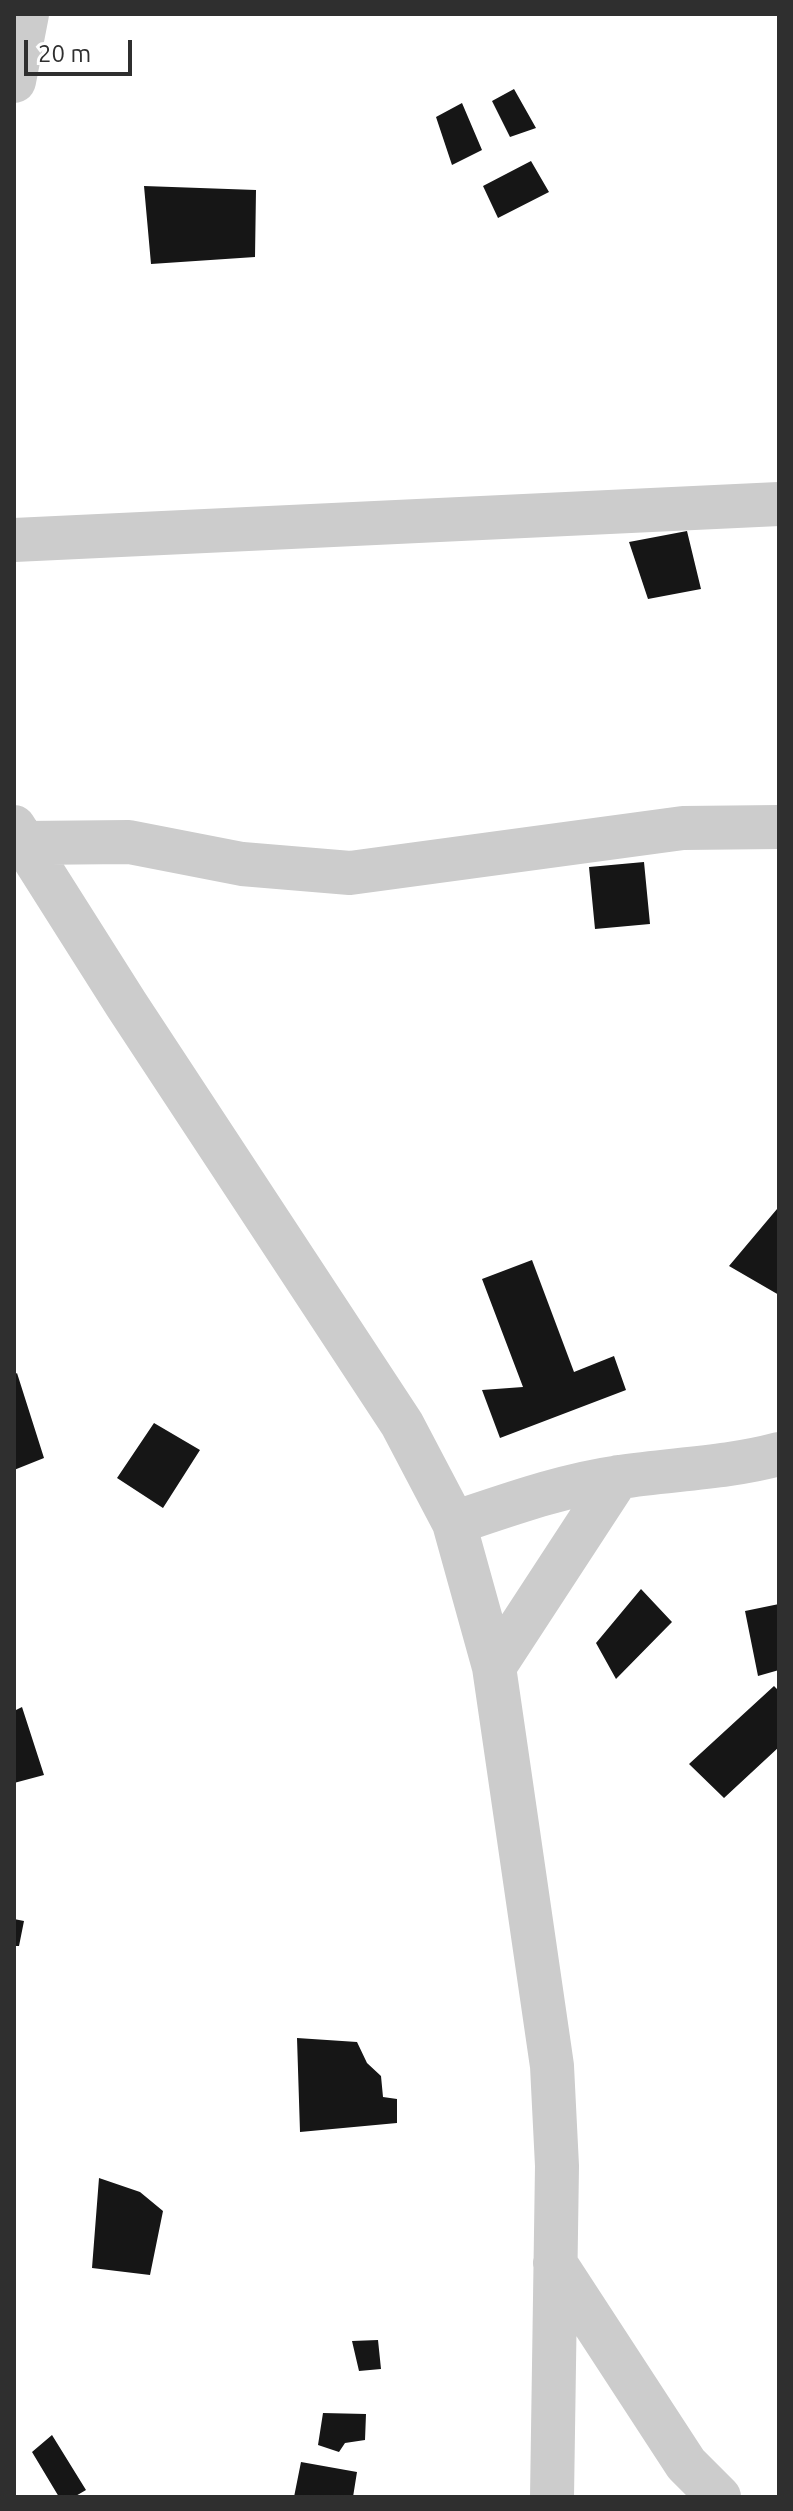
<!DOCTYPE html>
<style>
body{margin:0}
#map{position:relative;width:793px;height:2511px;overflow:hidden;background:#fff;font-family:Ubuntu,sans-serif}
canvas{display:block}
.frame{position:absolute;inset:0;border:16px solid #2f2f2f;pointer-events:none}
.scale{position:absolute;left:24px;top:40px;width:108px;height:36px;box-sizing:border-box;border:4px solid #2f2f2f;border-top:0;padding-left:10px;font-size:24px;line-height:28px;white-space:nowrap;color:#2f2f2f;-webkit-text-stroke:6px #fff;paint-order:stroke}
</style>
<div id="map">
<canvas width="793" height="2511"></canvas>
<div class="frame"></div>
<div class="scale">20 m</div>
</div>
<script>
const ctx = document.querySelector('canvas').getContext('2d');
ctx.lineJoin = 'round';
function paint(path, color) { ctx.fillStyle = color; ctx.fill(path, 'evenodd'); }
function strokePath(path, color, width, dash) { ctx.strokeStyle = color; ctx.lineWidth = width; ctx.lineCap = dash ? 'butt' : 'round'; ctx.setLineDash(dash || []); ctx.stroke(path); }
const building = new Path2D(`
 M514 89 536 128 510 137 492 101Z
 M462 103 482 150 452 165 436 117Z
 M531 161 549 192 498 218 483 186Z
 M144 186 256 190 255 257 151 264Z
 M687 531 701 589 648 599 629 542Z
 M644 862 650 924 595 929 589 867Z
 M777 1209 779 1210V1295L729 1266Z
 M532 1260 574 1372 614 1356 626 1390 500 1438 482 1390 523 1387 482 1279Z
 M17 1373 44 1458 14 1470V1375Z
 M154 1423 200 1450 163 1508 117 1478Z
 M641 1589 672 1622 616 1679 596 1643Z
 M779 1604V1670L758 1676 745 1611Z
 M774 1686 779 1691V1747L724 1798 689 1764Z
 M22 1707 44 1775 14 1783V1711Z
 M14 1919 24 1921 19 1946H14Z
 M297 2038 357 2042 367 2063 381 2076 383 2097 397 2099V2123L300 2132Z
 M99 2178 140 2192 163 2211 150 2275 92 2268Z
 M378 2340 381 2369 359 2371 352 2341Z
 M323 2413 366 2414 365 2440 345 2443 339 2452 318 2445Z
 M52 2435 86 2490 74 2497H59L32 2452Z
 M301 2462 357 2472 353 2497H294Z`);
const minor = new Path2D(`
 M14 81 27 14
 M14 540 779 504
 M14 827 126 1004 402 1424 454 1523 494 1667 552 2066 557 2166 552 2497
 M24 843 129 842 242 864 350 873 683 828 779 827
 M454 1523C508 1505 563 1485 620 1477 673 1469 727 1468 779 1454
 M494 1667 618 1477
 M555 2263 686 2464 719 2497`);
paint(building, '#161616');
strokePath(minor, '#ccc', 44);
</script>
